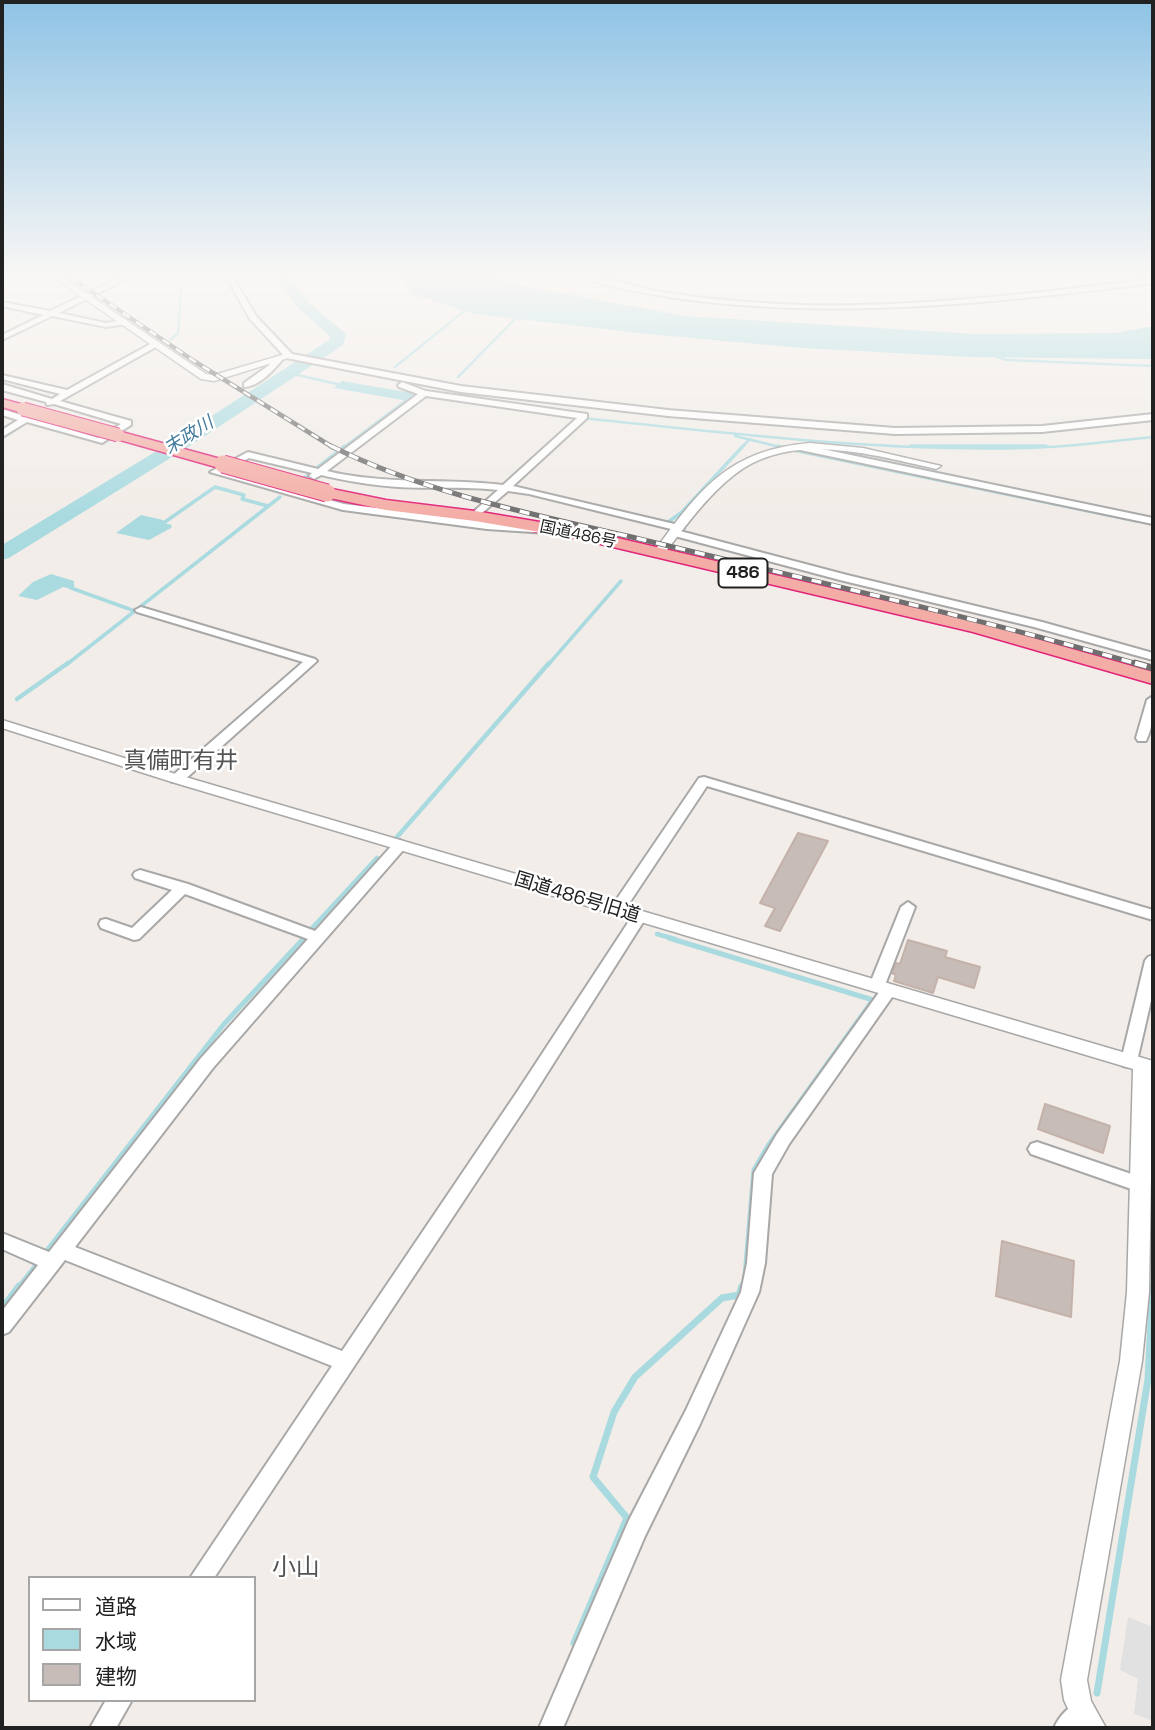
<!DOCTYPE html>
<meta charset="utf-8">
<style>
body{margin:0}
#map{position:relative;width:1155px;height:1730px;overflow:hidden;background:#f2ede8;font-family:"Space Grotesk","Noto Sans JP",sans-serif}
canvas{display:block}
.frame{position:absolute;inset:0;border:4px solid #212121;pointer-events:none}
.legend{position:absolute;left:28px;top:1576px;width:228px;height:126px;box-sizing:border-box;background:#fff;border:2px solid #a6a6a6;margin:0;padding:9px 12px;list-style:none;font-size:21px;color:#212121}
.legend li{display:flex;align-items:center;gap:14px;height:35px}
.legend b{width:35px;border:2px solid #a6a6a6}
</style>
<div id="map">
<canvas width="1155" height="1730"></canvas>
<div class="frame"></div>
<ul class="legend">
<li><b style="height:9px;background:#fff"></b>道路</li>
<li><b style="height:19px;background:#a8dae0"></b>水域</li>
<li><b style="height:19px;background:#c7bcb7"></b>建物</li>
</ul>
</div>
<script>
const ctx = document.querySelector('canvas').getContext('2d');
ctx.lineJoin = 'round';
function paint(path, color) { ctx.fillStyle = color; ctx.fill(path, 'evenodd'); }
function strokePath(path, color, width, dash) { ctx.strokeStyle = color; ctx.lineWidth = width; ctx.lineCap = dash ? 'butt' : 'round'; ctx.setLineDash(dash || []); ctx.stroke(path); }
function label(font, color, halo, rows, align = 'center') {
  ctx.font = font + ' "Space Grotesk","Noto Sans JP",sans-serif'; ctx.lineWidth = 5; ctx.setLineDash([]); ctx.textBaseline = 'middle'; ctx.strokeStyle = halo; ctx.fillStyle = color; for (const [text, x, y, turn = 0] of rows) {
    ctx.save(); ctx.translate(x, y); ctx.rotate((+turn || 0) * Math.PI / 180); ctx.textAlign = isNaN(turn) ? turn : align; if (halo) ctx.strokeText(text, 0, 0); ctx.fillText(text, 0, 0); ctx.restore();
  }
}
const parking = new Path2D(`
 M1128 1617 1153 1627V1721L1134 1714 1138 1679 1120 1670Z`);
const water = new Path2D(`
 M400 277H498L517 285 685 316 976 334 1115 333 1153 326V359L970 357 802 348 648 334 475 314 413 294Z
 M342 381 418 394 408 401 334 388Z
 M141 515 163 520V523L172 525 171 528 149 540 116 533Z
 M51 574 74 581V587L71 589 63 587 37 600 18 596 33 582Z`);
const streamFar4 = new Path2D(`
 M99 293 132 277
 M170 340 178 333 182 277
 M2 341 78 303
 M994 356 1007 360 1153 366
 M395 367 468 308
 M289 373 341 385
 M458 377 519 315
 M87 386 151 350
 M423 396 549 414
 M2 416 13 419
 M582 418C729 433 878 452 1026 448 1068 447 1111 441 1153 437
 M735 436 784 448
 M2 439 24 424
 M343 448 409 398
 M741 448 750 439`);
const streamFar3 = new Path2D(`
 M778 446 784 448
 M911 446H1046
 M793 450 1137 521
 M318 467 345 446
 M300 481 310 474
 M667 523 682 512 743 446
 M162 524 215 487 244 495 242 499 268 506
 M71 588 132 610
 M66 665 280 497
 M548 665 621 581`);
const streamFar2 = new Path2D(`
 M17 699 68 663
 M397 837 549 663
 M657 934 675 939
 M302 939 377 858`);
const streamFar1 = new Path2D(`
 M669 938 873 1000 768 1146 754 1170 745 1276
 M45 1253 224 1024 304 938
 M18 1288 40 1260
 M742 1288 743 1285
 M1153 1288V1283`);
const stream = new Path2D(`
 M2 1309 19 1286
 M574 1643 627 1518 593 1477 614 1412 635 1377 722 1298 739 1295 742 1286
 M1097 1693 1148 1379 1153 1286`);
const river = new Path2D(`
 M277 277H291L307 301 344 332 346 335 343 345 185 449 9 558 2 560V545L173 441 329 340 330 336 297 307Z`);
const building = new Path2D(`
 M798 833 828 841 780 931 765 926 775 908 760 903Z
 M908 940 947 951 945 957 980 967 974 988 938 977 933 993 894 981 896 975 892 973 896 963 900 964Z
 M1045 1104 1110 1126 1103 1153 1038 1129Z
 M1002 1241 1074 1261 1071 1317 996 1296Z`);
const minor = new Path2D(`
 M121 277H130L59 313 106 323 124 320H127V324L106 327 52 316 2 340V335L43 315 2 306V302L50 311Z
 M226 277H233L256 316 292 354 461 386 668 410 895 428 1042 426 1153 414V420L1042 432 895 434 668 416 461 392 286 358 250 319Z
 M583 277C608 276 632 286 656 291 703 299 751 303 799 305 917 308 1035 293 1153 279V283C997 303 839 320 682 299 657 295 603 287 583 277Z
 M154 342 161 344 60 401 131 421V425L102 443 27 422 2 437V430L18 420 2 415V409L24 416 33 414 32 418 98 438 121 424 54 404 47 405 46 402 2 390V384L52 399 60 394 2 379V375L67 390Z
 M276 357 283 359C274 370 258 387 244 387V383L268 366Z
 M402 382 426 391 587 414V418L513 486 683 526 684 528 680 531 847 575 1042 622 1153 653V660L1034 627 840 580 671 535 670 533 675 530 529 494 508 491 475 519 471 518V514L498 490C462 486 432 489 398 487 371 485 347 481 321 475L314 479 309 476 312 473 249 458 223 471 344 504 543 528 547 529V533L487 529 343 510 210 472 248 452 318 469 418 394 399 387 398 385ZM426 396 577 418 503 485C444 478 385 485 327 471Z
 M803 445 1153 518V524L800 450V446Z
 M141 607 315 659 317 661 182 782H172L170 779 172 776 303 662 137 612 135 610Z
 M1153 696C1154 712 1153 726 1146 741H1138L1136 738 1147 700Z
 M704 777 1153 910V920L707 786 622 914H612L610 910 612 906 699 778Z
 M400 840 407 845 405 848 213 1068 75 1247 342 1351 517 1092 635 912 640 911 647 916 529 1102 214 1578H190L332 1366 65 1260 9 1332 2 1335V1311L38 1265 2 1249V1233L49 1252 201 1058 308 939 185 894 139 939 134 940 101 928 99 924 101 920 106 919 132 928 172 890 135 878 133 875 135 872 140 870 188 884 315 931 395 842Z
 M908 902 915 907 885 985 894 986 897 990 789 1144 772 1174 765 1263 759 1292 700 1424 645 1536 563 1728H539L629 1520 686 1410 741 1292 747 1263 754 1173 777 1134 880 991 872 990 869 986 901 907Z
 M1153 955V992L1137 1061 1135 1066 1129 1067 1123 1066 1121 1061 1145 961 1148 957Z
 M1037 1142 1146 1179 1149 1184 1146 1189 1140 1192 1031 1154 1028 1149 1031 1144Z
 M106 1700H132L116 1728H90Z
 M1081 1701 1089 1705 1093 1713 1089 1721 1083 1728H1054C1059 1716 1069 1706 1081 1701Z`);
const tertiary = new Path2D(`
 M53 277H62L206 374 214 375 289 353 294 356 214 381 201 379Z
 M810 443 863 448 941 466 936 469C872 455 791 430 734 475 706 497 685 527 663 555H655L653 553C699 490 728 450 810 443Z
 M2 720 182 776 1153 1061 1149 1292 1142 1361 1087 1680 1091 1701 1106 1728H1077L1064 1700 1061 1680 1120 1361 1127 1292 1133 1069 172 782 2 728Z`);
const trunk = new Path2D(`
 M2 399 28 406 30 409 23 413 2 407Z
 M118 431 228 461 231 464 223 469 113 438 111 435 113 432Z
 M327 488 386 500 475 511 575 528 984 624 1153 672V684L973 632 575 538 475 521 386 510 321 496 319 493Z`);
const railFar2 = new Path2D(`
 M70 277 194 361 334 448`);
const railFar1 = new Path2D(`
 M331 446C429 495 538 515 644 540 810 580 977 618 1141 665`);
const rail = new Path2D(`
 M1135 663 1153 668`);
const trunkBridgeFar1 = new Path2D(`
 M23 409 118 435`);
const trunkBridge = new Path2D(`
 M223 464 327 493`);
const farStreetnames = [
 ["国道486号",578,535,12]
];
const farWaternames = [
 ["末政川",189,436,-32]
];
const shields = [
 [743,573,49]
];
const shieldNames = [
 ["486",743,573]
];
const streetNames = [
 ["国道486号旧道",577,898,17]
];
const quarterNames = [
 ["真備町有井",181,762]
];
const nearNeighbourhoodnames = [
 ["小山",296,1568]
];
paint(parking, '#e1e1e1');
paint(water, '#a8dae0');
strokePath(streamFar4, '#a8dae0', 2.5);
strokePath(streamFar3, '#a8dae0', 3.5);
strokePath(streamFar2, '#a8dae0', 4.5);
strokePath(streamFar1, '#a8dae0', 5);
strokePath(stream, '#a8dae0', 7);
paint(river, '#a8dae0');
paint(building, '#c7bcb7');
strokePath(building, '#c4b2aa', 2);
strokePath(minor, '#a8a8a8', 4);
strokePath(tertiary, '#a8a8a8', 3);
strokePath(trunk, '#e1247a', 3);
paint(minor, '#fff');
paint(tertiary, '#fff');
paint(trunk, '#f4ada6');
strokePath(railFar2, '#6f6f6f', 4.5);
strokePath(railFar1, '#6f6f6f', 5);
strokePath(rail, '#6f6f6f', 7);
strokePath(railFar2, '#fff', 2.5, [8]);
strokePath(railFar1, '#fff', 3.5, [10]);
strokePath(rail, '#fff', 4.5, [12]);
strokePath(trunkBridgeFar1, '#e1247a', 15, []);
strokePath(trunkBridge, '#e1247a', 19, []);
strokePath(trunkBridgeFar1, '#f4ada6', 13);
strokePath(trunkBridge, '#f4ada6', 17);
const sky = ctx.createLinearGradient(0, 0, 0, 519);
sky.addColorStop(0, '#8ec3e5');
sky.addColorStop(0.53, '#f9f7f5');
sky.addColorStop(1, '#f9f7f500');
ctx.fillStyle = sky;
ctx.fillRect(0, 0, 1155, 519);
label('16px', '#212121', '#fff', farStreetnames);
label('italic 18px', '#417a9c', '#fff', farWaternames);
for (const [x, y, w] of shields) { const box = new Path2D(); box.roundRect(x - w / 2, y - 14.5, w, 29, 5); ctx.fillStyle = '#fff'; ctx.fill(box); strokePath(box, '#212121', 2); }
label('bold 18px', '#212121', null, shieldNames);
label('19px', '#212121', '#fff', streetNames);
label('23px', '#545454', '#fff', quarterNames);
label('24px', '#545454', '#fff', nearNeighbourhoodnames);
</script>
